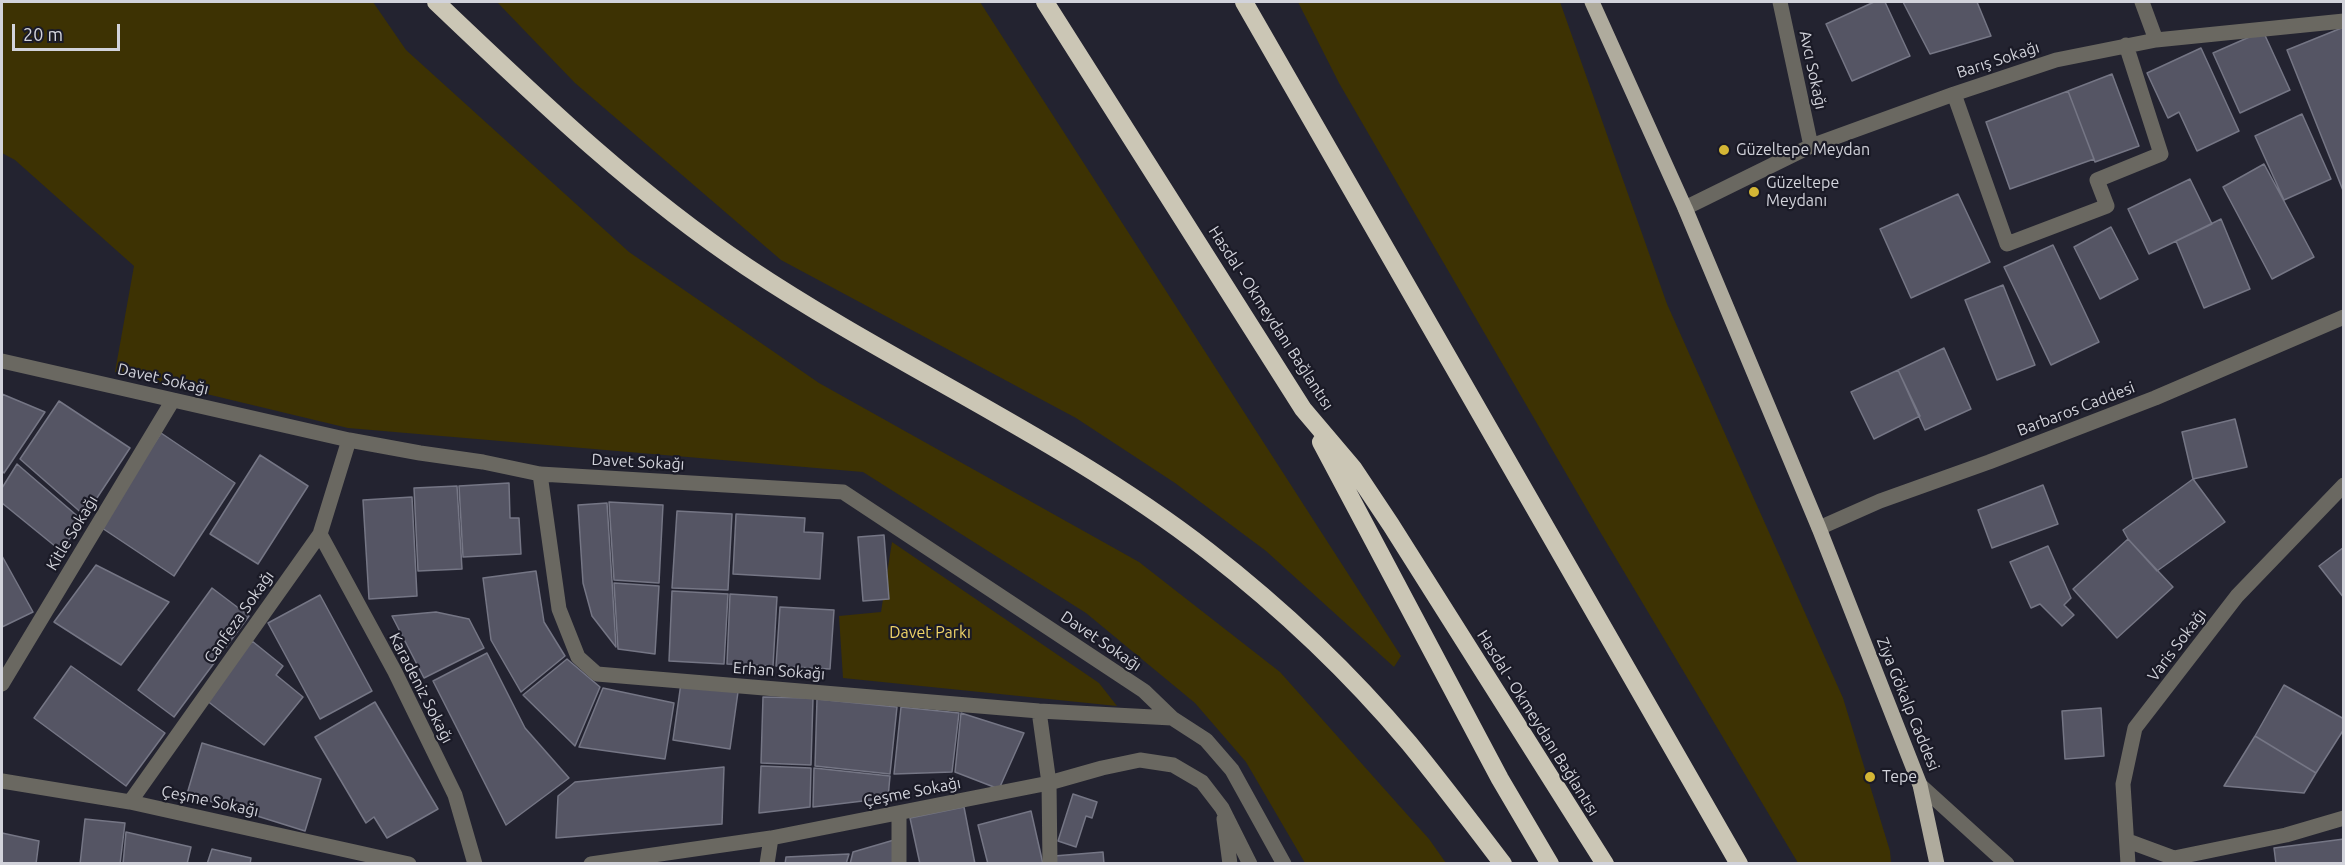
<!DOCTYPE html>
<meta charset="utf-8">
<style>
body{margin:0}
#map{position:relative;width:2345px;height:865px;overflow:hidden;background:#232330;font-family:Ubuntu,sans-serif}
canvas{display:block}
.frame{position:absolute;inset:0;border:3px solid #d2d3db;pointer-events:none}
.scale{position:absolute;left:12px;top:24px;width:108px;height:27px;box-sizing:border-box;border:3px solid #d2d3db;border-top:0;padding-left:8px;font-size:18px;line-height:21px;white-space:nowrap;color:#d2d3db;-webkit-text-stroke:4px #1a1a26;paint-order:stroke}
</style>
<div id="map">
<canvas width="2345" height="865"></canvas>
<div class="frame"></div>
<div class="scale">20 m</div>
</div>
<script>
const ctx = document.querySelector('canvas').getContext('2d');
ctx.lineJoin = 'round';
function paint(path, color) { ctx.fillStyle = color; ctx.fill(path, 'evenodd'); }
function strokePath(path, color, width, dash) { ctx.strokeStyle = color; ctx.lineWidth = width; ctx.lineCap = dash ? 'butt' : 'round'; ctx.setLineDash(dash || []); ctx.stroke(path); }
function label(font, color, halo, rows, align = 'center') {
  ctx.font = font + ' Ubuntu,sans-serif'; ctx.lineWidth = 4.5; ctx.setLineDash([]); ctx.textBaseline = 'middle'; ctx.strokeStyle = halo; ctx.fillStyle = color; for (const [text, x, y, turn = 0] of rows) {
    ctx.save(); ctx.translate(x, y); ctx.rotate((+turn || 0) * Math.PI / 180); ctx.textAlign = isNaN(turn) ? turn : align; if (halo) ctx.strokeText(text, 0, 0); ctx.fillText(text, 0, 0); ctx.restore();
  }
}
const green = new Path2D(`
 M2 2H373L406 50 629 252 819 383 1139 562 1280 672 1429 839 1446 863H1305L1246 762 1195 703 1086 613 863 472 348 428 115 372 134 266 15 160 2 153Z
 M497 2H980L1401 656 1394 667 1266 551 1175 483 1076 418 781 260 575 83Z
 M1298 2H1560L1667 304 1843 698 1890 851 1891 863H1798L1599 530 1339 83Z
 M892 542 1099 683 1117 706 843 678 839 616 881 612Z`);
const building = new Path2D(`
 M1874 2H1885L1910 56 1852 81 1826 24Z
 M1903 2H1977L1991 36 1930 54Z
 M2344 27V193L2287 50Z
 M2263 31 2290 90 2240 113 2213 53Z
 M2201 48 2239 131 2197 151 2179 112 2168 118 2147 73Z
 M2112 74 2139 146 2095 162 2068 91Z
 M2068 91 2094 159 2010 189 1986 122Z
 M2302 114 2331 179 2284 200 2255 136Z
 M2264 164 2314 257 2272 279 2223 187Z
 M2190 179 2212 224 2149 254 2128 209Z
 M1958 194 1990 262 1911 298 1880 229Z
 M2221 219 2250 289 2204 308 2176 241Z
 M2111 227 2138 279 2100 299 2074 247Z
 M2053 245 2099 342 2051 365 2004 267Z
 M2003 285 2035 365 1997 380 1965 300Z
 M1944 348 1971 409 1925 430 1898 370Z
 M1898 370 1920 416 1874 439 1851 392Z
 M2 394 45 412 4 473 2 471Z
 M59 401 130 448 85 516 20 459Z
 M2235 419 2247 467 2193 479 2182 432Z
 M161 433 235 483 174 576 99 526Z
 M260 455 308 486 258 564 210 534Z
 M17 464 82 520 61 551 2 503V488Z
 M2193 479 2225 522 2157 571 2128 539 2123 530Z
 M509 483 510 518H519L521 554 463 557 459 486Z
 M2043 485 2058 524 1992 548 1978 510Z
 M457 486 462 569 418 571 414 488Z
 M412 497 417 596 369 599 363 500Z
 M609 502 663 505 659 583 614 580Z
 M607 503 612 581 616 647 592 616 583 583 578 505Z
 M677 511 732 514 728 590 672 588Z
 M736 514 805 518 804 532 823 533 820 579 733 574Z
 M884 535 889 599 863 601 858 537Z
 M2128 539 2173 587 2117 638 2073 589Z
 M2048 546 2071 598 2064 605 2074 615 2062 626 2040 604 2031 608 2010 562Z
 M2344 547V598L2319 566Z
 M2 556 33 612 2 627Z
 M96 565 169 602 121 665 54 622Z
 M536 571 544 622 565 656 521 692 491 640 483 578Z
 M614 583 659 586 655 654 618 649Z
 M212 588 249 616 174 717 138 690Z
 M672 591 728 594 724 664 669 661Z
 M730 594 777 597 773 666 727 664Z
 M320 595 372 691 320 719 268 623Z
 M780 607 834 610 830 669 776 666Z
 M436 612 469 619 484 648 424 678 392 616Z
 M252 641 283 666 276 675 303 697 264 745 206 700Z
 M487 653 525 728 569 778 506 825 433 681Z
 M567 659 600 687 575 746 523 695Z
 M71 666 165 733 126 786 34 718Z
 M681 683 738 692 730 749 673 740Z
 M2284 685 2344 719V729L2316 773 2255 736Z
 M603 688 674 703 665 759 579 747Z
 M763 697 813 698 811 765 761 763Z
 M817 699 897 707 890 774 815 766Z
 M375 702 438 809 387 838 374 817 366 823 315 737Z
 M901 707 959 713 952 772 894 774Z
 M2101 708 2104 756 2065 759 2062 711Z
 M961 713 1024 733 999 789 955 772Z
 M2255 736 2316 773 2304 793 2224 786Z
 M202 743 321 779 305 831 187 794Z
 M761 766 811 768 810 807 759 813Z
 M724 767 722 824 556 838 558 796 575 782Z
 M814 768 890 776 888 798 813 807Z
 M1073 794 1097 802 1092 818 1086 816 1076 847 1058 841Z
 M964 807 975 864H920L910 818Z
 M1031 811 1043 864H988L978 825Z
 M85 819 125 823 120 864H80Z
 M126 832 191 847 187 864H123Z
 M2 833 39 841 36 864H2Z
 M2344 839V864H2276L2274 848Z
 M894 840V864H850L853 852Z
 M212 849 251 858 250 864H207Z
 M1103 852 1104 864H1054V856Z
 M849 854 846 864H785L786 857Z`);
const minor = new Path2D(`
 M1780 2 1811 146
 M2142 2 2156 40
 M1954 94 2007 244 2107 206 2097 180 2161 154 2126 45
 M1685 208 1811 146 1954 94 2056 60 2156 40 2344 21
 M2 361 349 440 420 453 483 462 540 474 843 492 1144 691 1172 718 1206 740 1232 770 1284 864
 M540 474 559 609 578 657 597 674 1039 711 1172 718
 M1819 528 1880 501 1989 462 2155 398 2344 317
 M320 534 395 672 455 795 475 864
 M2 684 173 400
 M1039 711 1049 783 1050 864
 M2 781 130 802 409 864
 M1920 785 2007 864
 M130 802 320 534 349 440
 M899 813V864
 M1224 819 1230 864
 M2128 841 2174 858 2286 835 2344 818
 M591 864 771 838 1049 783 1102 768 1140 760 1173 765 1202 782 1222 808 1250 864
 M767 864 771 838
 M2128 864 2123 784 2135 728 2237 596 2344 485`);
const major = new Path2D(`
 M1592 2 1685 208 1819 528 1920 785 1937 864`);
const highway = new Path2D(`
 M436 2C535 96 633 191 747 267 897 367 1065 440 1208 551 1280 607 1350 673 1409 743 1441 782 1472 823 1503 864
 M1045 2 1303 409 1353 468 1391 525 1605 864
 M1244 2 1739 864
 M1321 442 1500 779 1550 864`);
const markers = [
 [1724,150,6,"#d4b635"],
 [1754,192,6,"#d4b635"],
 [1870,777,6,"#d4b635"]
];
const streetNames = [
 ["Barış Sokağı",1998,60,-18],
 ["Avcı Sokağı",1813,70,78],
 ["Hasdal - Okmeydanı Bağlantısı",1271,318,57],
 ["Davet Sokağı",163,379,13],
 ["Barbaros Caddesi",2076,409,-21],
 ["Davet Sokağı",638,462,3],
 ["Kitle Sokağı",72,533,-59],
 ["Canfeza Sokağı",239,617,-55],
 ["Davet Sokağı",1101,641,34],
 ["Varis Sokağı",2177,645,-53],
 ["Erhan Sokağı",779,671,4],
 ["Karadeniz Sokağı",421,688,63],
 ["Ziya Gökalp Caddesi",1908,704,68],
 ["Hasdal - Okmeydanı Bağlantısı",1538,723,58],
 ["Çeşme Sokağı",912,792,-11],
 ["Çeşme Sokağı",210,801,12]
];
const poiNames = [
 ["Güzeltepe Meydan",1736,150],
 ["Güzeltepe",1766,183],
 ["Meydanı",1766,201],
 ["Tepe",1882,777]
];
const parkNames = [
 ["Davet Parkı",930,633]
];
paint(green, '#3d3203');
paint(building, '#555564');
strokePath(building, '#757685', 1.5);
strokePath(minor, '#6a6861', 15);
strokePath(major, '#afab9d', 15);
strokePath(highway, '#cbc6b5', 18);
for (const [x, y, r, color] of markers) { const dot = new Path2D(); dot.arc(x, y, r, 0, 2 * Math.PI); ctx.fillStyle = color; ctx.fill(dot); strokePath(dot, '#1a1a26', 2); }
label('16px', '#d2d3db', '#1a1a26', streetNames);
label('16px', '#d2d3db', '#1a1a26', poiNames, 'left');
label('16px', '#f0d468', '#1a1a26', parkNames);
</script>
